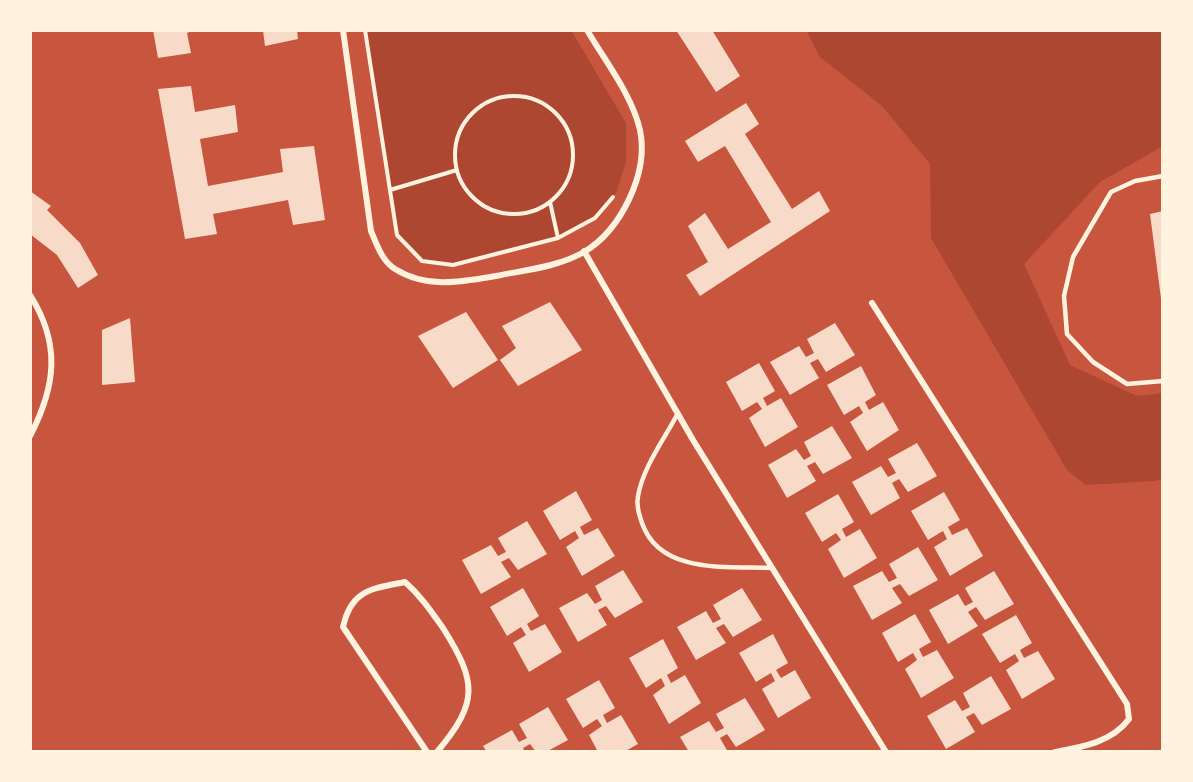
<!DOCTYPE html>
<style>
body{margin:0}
#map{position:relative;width:1193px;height:782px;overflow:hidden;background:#c8553d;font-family:Georgia,serif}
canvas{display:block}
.frame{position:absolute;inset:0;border:32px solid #fff3e0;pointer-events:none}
</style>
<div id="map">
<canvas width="1193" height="782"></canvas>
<div class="frame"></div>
</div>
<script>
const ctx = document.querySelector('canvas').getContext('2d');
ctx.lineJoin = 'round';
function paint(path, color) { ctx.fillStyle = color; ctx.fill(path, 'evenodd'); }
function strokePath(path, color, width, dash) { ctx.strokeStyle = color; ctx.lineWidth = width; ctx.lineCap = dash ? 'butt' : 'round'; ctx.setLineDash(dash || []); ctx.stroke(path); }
const green = new Path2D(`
 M365 30H571L626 123V162L616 193 595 218 558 238 453 265 422 261 397 235Z
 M806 30H1163V146L1100 182 1024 264 1070 365 1137 396 1163 393V478L1155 481 1086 485 1067 470 931 238 930 164 882 106 820 57Z`);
const building = new Path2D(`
 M153 30H195L187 33 191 53 158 58Z
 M263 30H297L298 39 265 46Z
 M676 30H712L740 76 716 92Z
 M191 86 195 112 235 105 238 132 200 139 208 186 283 172 280 149 314 146 325 220 293 225 288 200 213 214 217 234 185 239 158 89Z
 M746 103 759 124 745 134 792 209 819 191 830 211 700 296 686 275 708 262 688 226 705 213 728 249 771 222 725 146 698 162 685 141Z
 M30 191 51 206 47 210 80 243 98 275 78 288 57 255 30 234Z
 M1163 211V306H1162L1150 214Z
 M550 302 582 350 518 386 500 360 516 348 502 326Z
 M466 312 498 360 453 388 418 336Z
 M130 318 135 382 102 385V330Z
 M835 323 855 355 826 372 818 359 810 363 819 378 790 395 770 362 799 346 806 357 814 353 807 339Z
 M759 363 775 391 763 398 767 406 781 398 798 427 765 447 749 418 762 409 757 402 742 411 726 382Z
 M861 366 876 395 865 402 869 410 883 402 899 430 867 451 850 422 863 413 859 406 844 415 827 385Z
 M832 426 852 458 823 474 815 462 807 466 816 481 787 498 768 465 796 449 804 460 811 456 804 442Z
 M917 443 937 476 908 492 899 479 892 483 900 498 871 515 852 482 881 466 888 477 896 473 888 459Z
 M576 491 592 520 580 527 584 535 598 528 615 556 582 576 566 547 579 538 575 531 560 540 543 511Z
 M944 492 960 520 948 527 952 535 967 528 983 556 950 576 934 547 947 539 943 531 928 540 911 511Z
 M838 494 854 522 842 529 846 537 860 529 877 558 844 578 828 549 841 540 836 533 822 542 805 513Z
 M527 521 547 554 518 570 509 558 501 562 511 577 481 594 462 560 491 545 498 556 506 552 498 538Z
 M918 547 938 580 909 596 900 584 892 588 902 603 872 620 853 586 882 571 889 582 897 578 889 564Z
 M623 570 643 602 615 618 606 606 598 610 607 625 578 642 559 608 587 593 595 604 602 600 595 586Z
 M994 571 1014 604 985 620 976 607 968 612 978 626 948 644 929 610 958 594 965 606 973 602 965 588Z
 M523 588 539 616 527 624 531 631 545 624 562 652 529 672 513 643 526 635 521 627 507 636 490 607Z
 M742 588 762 620 733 637 724 624 716 628 726 643 696 660 677 627 706 611 713 623 721 619 713 605Z
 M915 614 931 642 919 649 923 657 937 650 954 678 921 698 905 669 917 660 913 653 898 662 882 633Z
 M1016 615 1032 643 1020 650 1024 658 1038 651 1055 679 1022 699 1006 670 1019 661 1015 654 1000 663 982 634Z
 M773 634 788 663 776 670 781 678 795 670 811 698 778 718 762 689 775 681 771 673 756 682 739 653Z
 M663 639 678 668 667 675 671 683 685 675 701 703 669 724 653 695 665 686 661 678 646 688 629 658Z
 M991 676 1011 709 982 725 974 713 966 717 975 732 946 749 927 716 955 700 962 711 970 707 963 693Z
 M599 680 615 708 603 715 607 723 621 715 638 744 624 752H598L589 735 602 726 597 719 583 728 566 699Z
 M745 698 765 730 736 747 727 734 720 738 728 752H689L680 737 709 721 716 732 724 728 716 714Z
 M548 707 568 740 546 752H536L530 744 523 748 525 752H487L483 746 512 730 519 742 527 738 519 724Z`);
const path = new Path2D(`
 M365 30 397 235 422 261 453 265 558 238 595 218 613 197
 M455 155a59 59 0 1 1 118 0a59 59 0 1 1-118 0Z
 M390 190 457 170
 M550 202 558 238`);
const service = new Path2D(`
 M1163 176 1135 181 1111 192 1073 257 1064 296 1067 334 1093 362 1127 384 1163 381
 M678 413C665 438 643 467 638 496 636 505 639 514 642 523 660 575 728 566 773 568`);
const minor = new Path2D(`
 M343 30 371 231C377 245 382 261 395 269 427 289 461 282 496 276 525 270 558 267 584 252 621 230 649 173 640 130 632 95 605 61 587 30
 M584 251 693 440 886 752
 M30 295C61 344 56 386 30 436
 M872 303 1127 704 1129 719C1112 742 1083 747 1055 752
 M427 752 343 627C351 590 371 589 405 582 421 596 431 611 443 628 477 682 479 702 437 752`);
paint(green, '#ae4732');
paint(building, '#f7dbc8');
strokePath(path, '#fff3e0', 4);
strokePath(service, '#fff3e0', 4.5);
strokePath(minor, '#fff3e0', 6);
</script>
